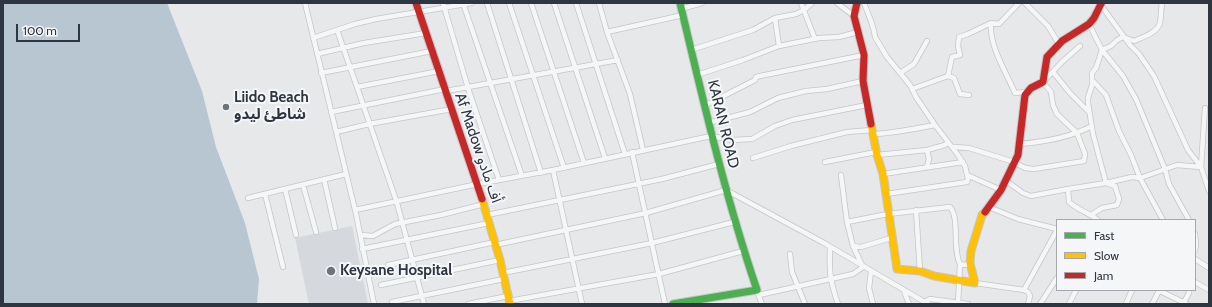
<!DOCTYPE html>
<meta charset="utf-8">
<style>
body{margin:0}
#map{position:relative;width:1212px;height:307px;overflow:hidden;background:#e6e8ea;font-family:Cabin,sans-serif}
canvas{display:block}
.frame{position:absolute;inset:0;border:4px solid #2e3642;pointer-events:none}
.legend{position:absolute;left:1056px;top:219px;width:140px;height:72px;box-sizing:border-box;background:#f4f6f8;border:1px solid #a5a9af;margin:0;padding:5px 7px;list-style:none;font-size:12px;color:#2e3642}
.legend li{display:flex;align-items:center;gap:8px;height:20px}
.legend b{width:20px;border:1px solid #a5a9af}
.scale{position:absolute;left:16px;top:24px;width:64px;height:18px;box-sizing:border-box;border:2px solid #2e3642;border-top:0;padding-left:5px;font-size:12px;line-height:14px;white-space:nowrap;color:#2e3642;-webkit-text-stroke:3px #f4f6f8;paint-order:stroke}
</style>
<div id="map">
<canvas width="1212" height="307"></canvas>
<div class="frame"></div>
<ul class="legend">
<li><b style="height:5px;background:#4caf50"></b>Fast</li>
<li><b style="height:5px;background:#ffc107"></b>Slow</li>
<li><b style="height:5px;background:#c62828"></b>Jam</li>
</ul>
<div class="scale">100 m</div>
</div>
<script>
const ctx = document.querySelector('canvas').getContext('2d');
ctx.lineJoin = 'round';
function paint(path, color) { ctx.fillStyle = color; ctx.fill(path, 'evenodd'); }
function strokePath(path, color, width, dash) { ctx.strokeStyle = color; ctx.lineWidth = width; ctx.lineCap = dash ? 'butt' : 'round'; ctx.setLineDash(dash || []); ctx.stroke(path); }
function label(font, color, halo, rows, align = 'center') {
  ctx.font = font + ' Cabin,"Noto Sans Arabic",sans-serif'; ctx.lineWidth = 4; ctx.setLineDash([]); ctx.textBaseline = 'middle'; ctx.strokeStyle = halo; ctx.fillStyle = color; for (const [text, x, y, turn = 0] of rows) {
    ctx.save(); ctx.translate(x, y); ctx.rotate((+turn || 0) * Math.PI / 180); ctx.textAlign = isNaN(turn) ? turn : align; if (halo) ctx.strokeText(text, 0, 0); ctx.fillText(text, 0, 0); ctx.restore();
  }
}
const built = new Path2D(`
 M352 226 368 304H309L295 238Z`);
const water = new Path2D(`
 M3 3H167L202 91 216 147 245 223 259 279 257 304H3Z`);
const street = new Path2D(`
 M305 3 356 214 374 304
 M443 3 468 88 499 180
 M463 3 522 176
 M487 3 541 173
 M509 3 564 168
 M531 3 584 163
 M554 3 605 158
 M576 3 625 154
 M599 3 607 32 630 94 643 150
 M801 3 815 39
 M837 3 854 16
 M864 3 871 21 874 31 875 37 887 57 910 85 916 97 935 125 958 155 965 166 967 175 1001 190
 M1025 3 1048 26 1059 44
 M1100 4 1130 45 1139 54 1154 76 1188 150 1201 167 1209 191
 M681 9 702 3
 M775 18 779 46
 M991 23C989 46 1006 72 1015 93L1026 92
 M1089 24 1102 50 1111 46 1117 40 1123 37 1134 41C1143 37 1157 33 1160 23 1161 17 1161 9 1162 3
 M337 30 357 87
 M607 32 683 15
 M313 38 355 24 376 19 472 3
 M691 50 753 30 775 18 796 14 804 10 812 3
 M1102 50 1123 76 1136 99 1165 169 1169 184 1189 220
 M317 54 364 43 426 33
 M1053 72 1070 93 1089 112
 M321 73 432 51
 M900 73 914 64 927 41
 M697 75 743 60 779 46 819 38 839 37 858 32
 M948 76 952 57 960 55 958 46 959 37 968 34 991 23 999 24 1019 3
 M1093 81 1106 95 1119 131 1131 155 1140 178 1163 220
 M912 89 948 76 954 78 960 94 969 95
 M446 91 618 60
 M704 106 755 80 756 77 760 76 864 55
 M331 112 445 89
 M708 123 750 112 778 98 806 91 827 89 863 81
 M336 132 369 124 452 109
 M874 134C895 133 914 129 935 125
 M1019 144C1044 142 1069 138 1092 126
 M953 147 969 148 1014 162 1025 168 1034 169 1084 161 1085 154 1077 133 1057 114 1053 105 1051 92 1043 82 1062 62 1080 46
 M927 150 945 145 948 142
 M632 152 665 304
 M877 155 927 150 929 159 927 167
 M753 158 791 146 847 132 872 130
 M825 162 876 152
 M553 170 582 304
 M883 174 963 162
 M324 179 335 228
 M1005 180 1023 193 1031 196 1068 189 1069 202C1078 210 1089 213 1098 220
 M303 185 316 232
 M285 189 296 235
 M1068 189 1106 183 1132 177 1140 178 1177 165 1201 167 1205 108
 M265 194 283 267
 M886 194 967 182 968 179 967 175
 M248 198 346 174
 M989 207 1018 219 1057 229
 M355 210 478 184 553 170 711 136 732 140 752 139 775 126 792 120 867 105
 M916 210 920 271
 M487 215 662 179 719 164
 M1091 215 1102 208 1117 205 1119 199 1115 186 1106 183 1093 134 1088 103V98L1092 85V73L1096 68 1102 50
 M847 222 888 214 950 207C960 218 952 249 960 264L965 265 970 263
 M1195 234 1196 245 1195 250
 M360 235 373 236 395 224 441 215 484 204
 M495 245 646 213 726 190 824 243 928 304
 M853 246 861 247 891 238
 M830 247C829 271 830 281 838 304
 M362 249 489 223
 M790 254 792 272 805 304
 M1195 259 1209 268
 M388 265 495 242
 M871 271 869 288 873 304
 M503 273 652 243 734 222
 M1195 282 1209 290
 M975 283 1024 290
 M381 285 500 260
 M1158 290 1187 304
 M904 291 909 304
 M758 294 762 304
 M759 295 853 274 863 267 853 246 847 222 841 175
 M509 301 659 274 743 251
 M392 302 504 279
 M924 302 930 299 968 304
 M424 304 397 203 357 87 439 71
 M468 304 508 296
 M958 304 960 264
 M1028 304 1030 296 1028 292 1024 290 1057 230
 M1040 304 1057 278
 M1069 304 1076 290
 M1126 304 1132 290
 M1152 304 1159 291
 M1183 304 1189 293V290`);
const fast = new Path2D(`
 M673 304 757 290C725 196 703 100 680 3`);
const slow = new Path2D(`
 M871 124 877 155 883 174 897 269 920 271 934 276 975 283 970 263 971 251 982 215 985 212
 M482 199 500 260 510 304`);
const jam = new Path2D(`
 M416 3 482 199
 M857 3 854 16 864 55 863 81 871 124
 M985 212 1001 190 1018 155 1025 95 1031 88 1043 82 1047 57 1062 41 1089 24 1094 18 1101 4`);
const markers = [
 [226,107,4,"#6e747d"],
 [331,271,5,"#6e747d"]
];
const poiNames = [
 ["Liido Beach",234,98],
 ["شاطئ ليدو",234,115],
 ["Keysane Hospital",340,271]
];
const streetNames = [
 ["KARAN ROAD",723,124,76],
 ["Af Madow أف مادو",478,148,71]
];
paint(built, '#d5d8dc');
paint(water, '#b8c6d1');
strokePath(street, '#c4c6c8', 6);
strokePath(fast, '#c4c6c8', 9);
strokePath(slow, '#c4c6c8', 9);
strokePath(jam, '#c4c6c8', 9);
strokePath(street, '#f5f6f6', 4.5);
strokePath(fast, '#4caf50', 7);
strokePath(slow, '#ffc107', 7);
strokePath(jam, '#c62828', 7);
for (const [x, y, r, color] of markers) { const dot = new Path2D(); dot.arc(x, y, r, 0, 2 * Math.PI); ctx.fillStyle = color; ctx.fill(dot); strokePath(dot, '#f4f6f8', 1.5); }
label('bold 15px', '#2e3642', '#f4f6f8', poiNames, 'left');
label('15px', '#2e3642', '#f4f6f8', streetNames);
</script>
